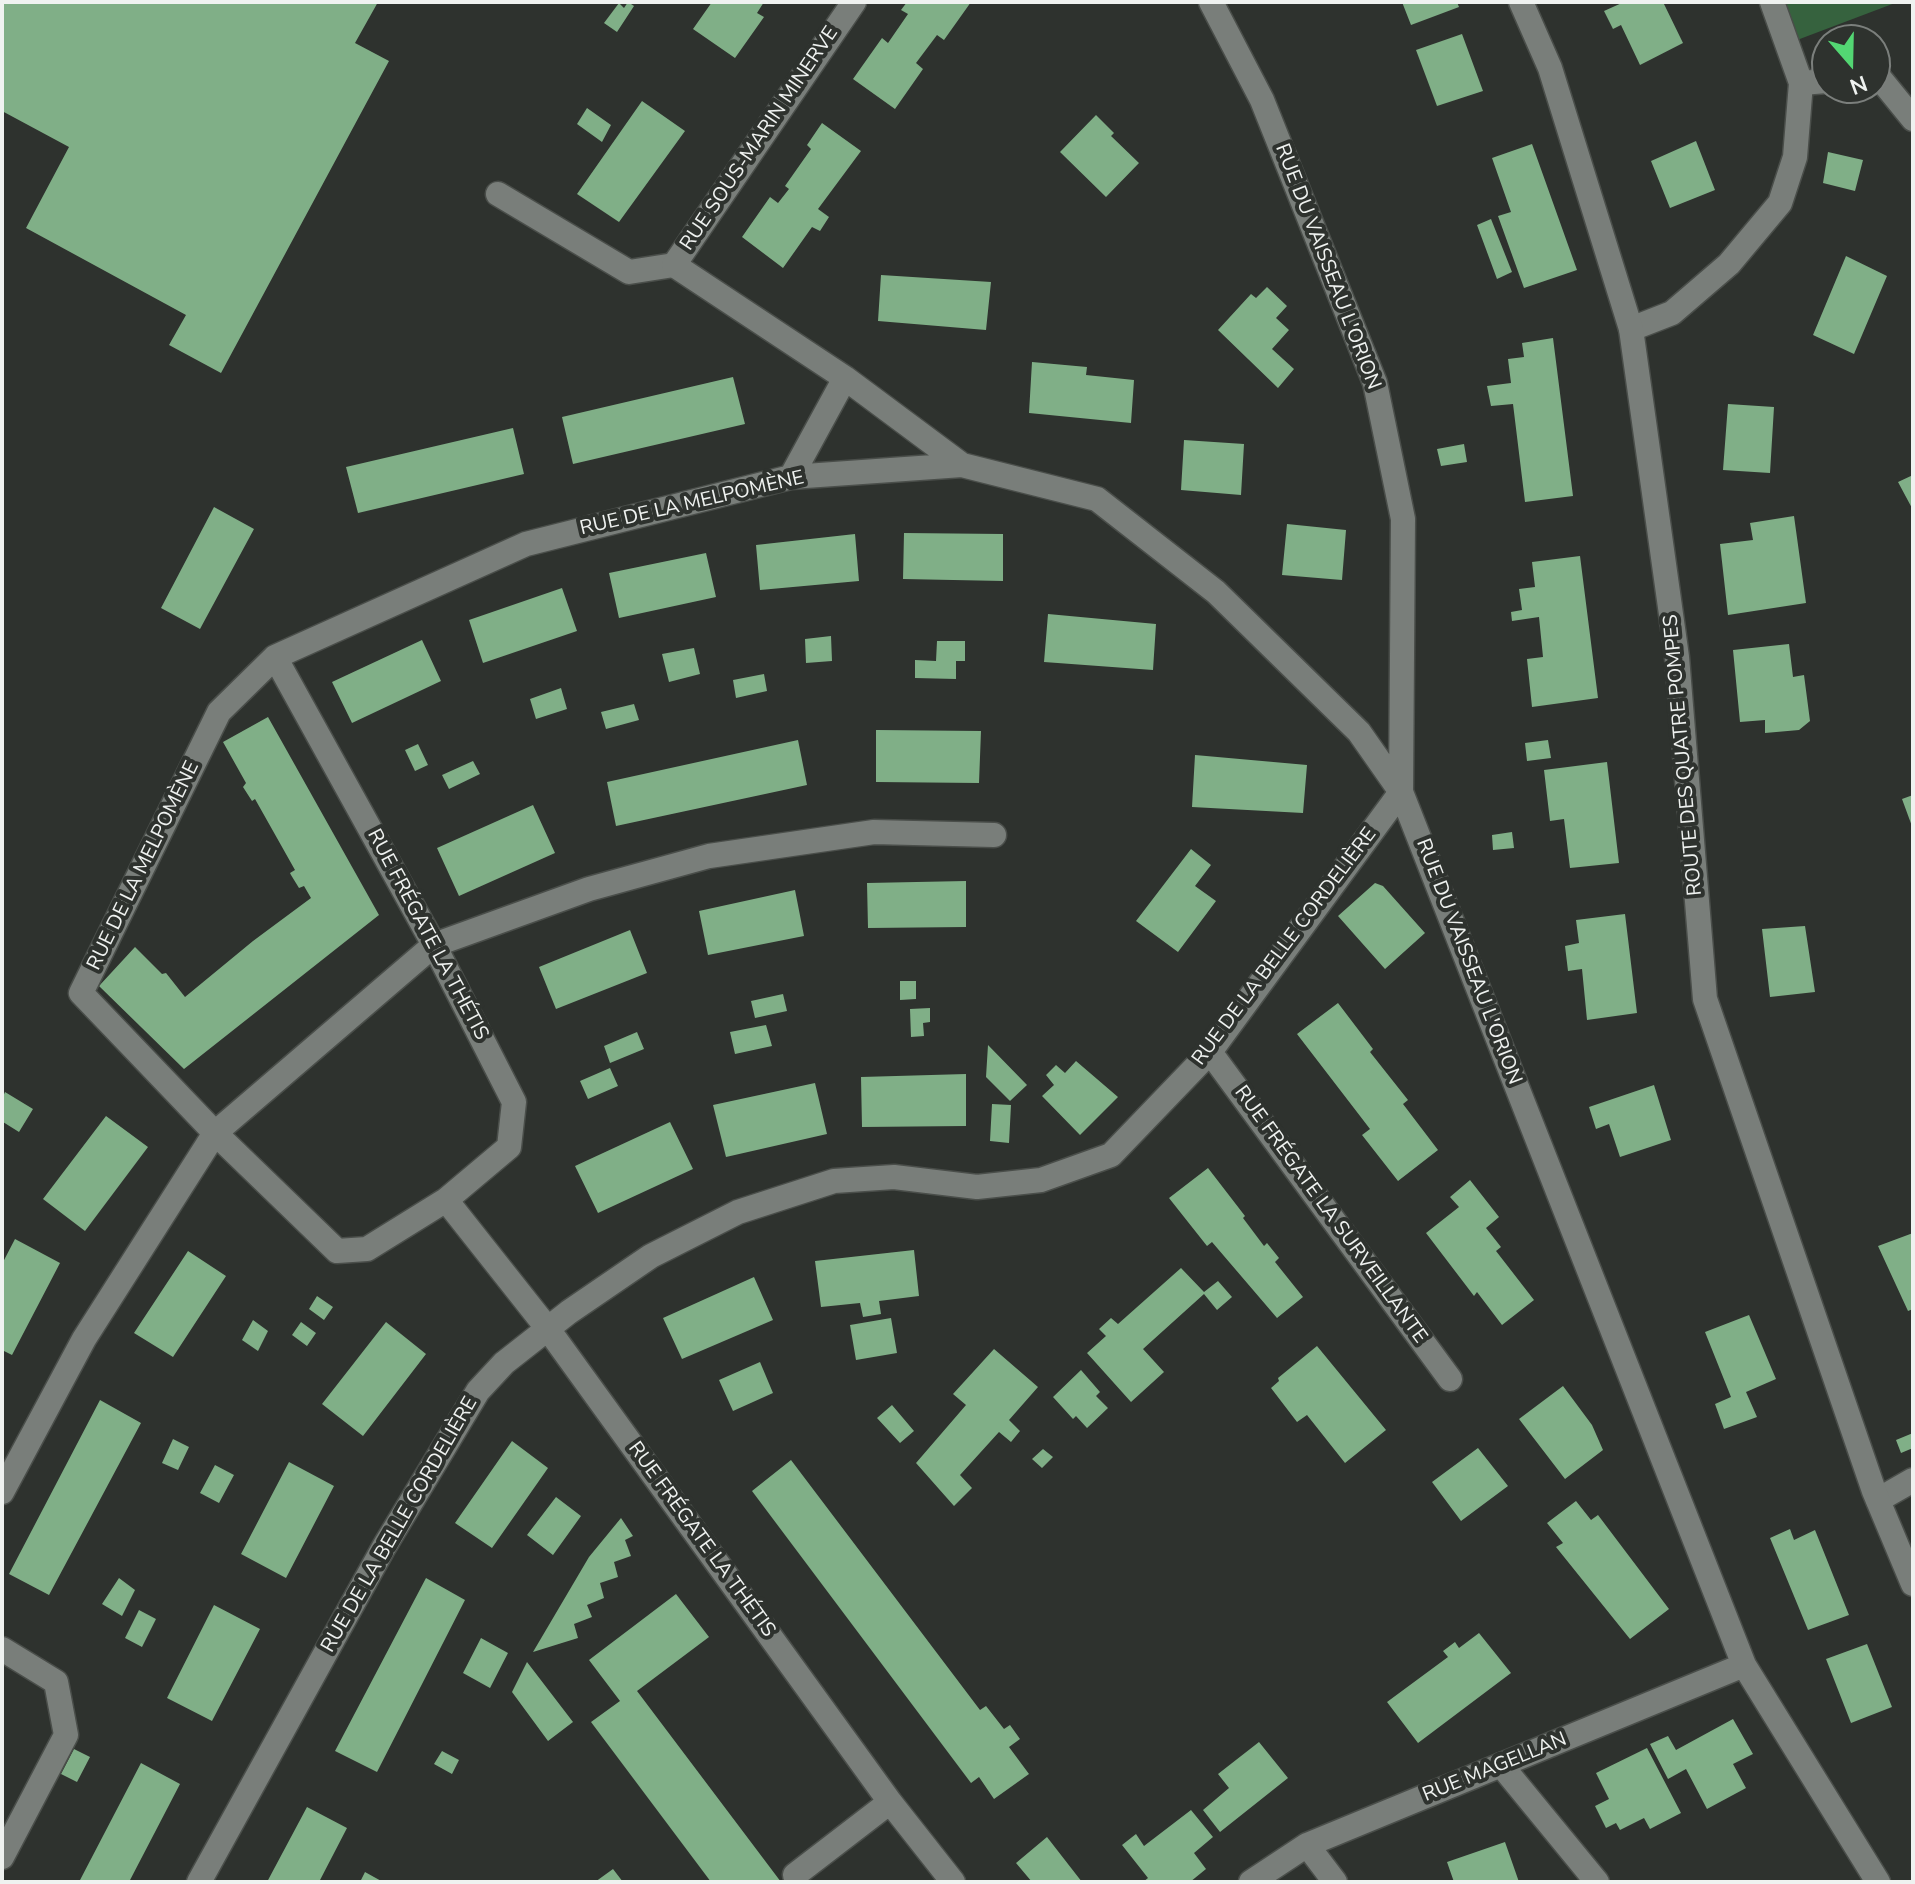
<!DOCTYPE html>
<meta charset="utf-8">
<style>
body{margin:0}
#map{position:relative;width:1915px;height:1884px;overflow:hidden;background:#2e322e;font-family:"Nunito Sans",sans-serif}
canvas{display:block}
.frame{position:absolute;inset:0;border:4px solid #eff2f0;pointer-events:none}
.north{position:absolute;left:1811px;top:24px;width:80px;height:80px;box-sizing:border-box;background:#2e322e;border:2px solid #7b7f7c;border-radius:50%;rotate:160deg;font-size:22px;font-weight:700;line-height:32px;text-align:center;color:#eff2f0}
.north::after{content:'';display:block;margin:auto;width:28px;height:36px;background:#53d673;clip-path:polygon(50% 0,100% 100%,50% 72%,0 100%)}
</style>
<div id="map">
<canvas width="1915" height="1884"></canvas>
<div class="frame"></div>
<div class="north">N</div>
</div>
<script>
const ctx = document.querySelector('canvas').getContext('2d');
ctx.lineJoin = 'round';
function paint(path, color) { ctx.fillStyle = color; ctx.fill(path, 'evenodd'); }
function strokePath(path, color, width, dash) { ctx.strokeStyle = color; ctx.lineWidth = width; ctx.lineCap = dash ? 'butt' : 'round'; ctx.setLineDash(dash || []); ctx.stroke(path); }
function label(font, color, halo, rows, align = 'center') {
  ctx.font = font + ' "Nunito Sans",sans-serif'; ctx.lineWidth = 8; ctx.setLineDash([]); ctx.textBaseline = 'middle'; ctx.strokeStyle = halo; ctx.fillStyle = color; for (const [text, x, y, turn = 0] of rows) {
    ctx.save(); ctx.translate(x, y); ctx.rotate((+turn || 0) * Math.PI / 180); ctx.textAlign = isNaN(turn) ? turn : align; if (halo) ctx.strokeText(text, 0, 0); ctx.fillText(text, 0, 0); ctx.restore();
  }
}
const green = new Path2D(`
 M1761 2H1913V4L1895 3 1776 48Z`);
const building = new Path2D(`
 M2 2H378L355 43 389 61 221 373 169 345 186 315 26 228 69 147 2 111Z
 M628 2 634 6 617 32 604 23 619 3 624 8Z
 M712 2H764L757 13 764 17 735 58 693 29Z
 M907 2H971L944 40 937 35 916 63 923 69 895 109 853 79 882 38 888 43 908 14 901 10Z
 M1402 2H1457L1459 7 1411 25Z
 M1624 2H1663L1683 43 1640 65 1621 25 1613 29 1604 11Z
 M1462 34 1483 91 1437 106 1416 50Z
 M642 101 685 131 619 222 577 194Z
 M587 108 611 125 602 142 577 124Z
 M1096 115 1114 133 1111 136 1139 163 1106 197 1060 152Z
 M822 123 861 151 818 209 829 217 820 231 812 227 783 268 742 237 770 197 778 203 789 189 785 186 811 149 807 145Z
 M1696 141 1715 190 1670 208 1651 161Z
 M1532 144 1577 270 1524 288 1498 216 1511 212 1492 158Z
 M1828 152 1863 160 1855 191 1823 183Z
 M1491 219 1512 272 1497 279 1477 225Z
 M1846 256 1887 276 1854 354 1813 335Z
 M881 275 991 282 986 330 878 321Z
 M1267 287 1287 306 1276 318 1289 330 1272 349 1294 369 1278 388 1218 330 1251 294 1256 298Z
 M1553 338 1573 496 1525 502 1513 404 1491 406 1487 386 1511 383 1508 359 1524 357 1522 343Z
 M1032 362 1087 367 1086 375 1134 380 1131 423 1029 413Z
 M733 377 745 424 573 464 562 417Z
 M1728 404 1774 407 1770 473 1723 470Z
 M513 428 524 474 358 513 346 467Z
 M1184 440 1244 444 1241 495 1181 490Z
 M1464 444 1467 462 1441 466 1437 449Z
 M1913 475V510L1898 482Z
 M214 507 254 529 200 629 161 608Z
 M1794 516 1806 603 1728 615 1720 544 1753 540 1750 523Z
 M1287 524 1346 530 1342 580 1282 575Z
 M904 533 1003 534V581L903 579Z
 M855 534 859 581 760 590 756 545Z
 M706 553 716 597 619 618 609 573Z
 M1580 556 1598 698 1532 707 1527 659 1543 657 1539 617 1512 621 1511 612 1522 610 1519 589 1535 587 1532 562Z
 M562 588 577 631 483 663 469 620Z
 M1048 614 1156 624 1153 670 1044 662Z
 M831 636 832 661 806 663 805 639Z
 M422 640 441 681 352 723 332 682Z
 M937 641H965V661H956V679L915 678V660L936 661Z
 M1789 644 1793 677 1804 675 1810 721 1799 730 1765 733V720L1740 722 1733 650Z
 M694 648 700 674 669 682 662 654Z
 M764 674 767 691 736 698 733 680Z
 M561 688 567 709 536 719 530 699Z
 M634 704 639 720 606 729 601 712Z
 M268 717 379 915 184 1069 99 986 135 947 162 974 166 973 185 997 253 941 311 898 304 886 299 888 291 875 290 873 295 870 255 799 252 801 243 787 246 783 223 742Z
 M876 730 981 731 979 783 876 782Z
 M798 740 807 785 616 826 607 782Z
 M1548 740 1551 758 1527 761 1525 743Z
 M418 744 428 765 415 771 405 750Z
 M1195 755 1307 765 1303 813 1192 807Z
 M473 761 480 774 449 789 442 775Z
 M1607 762 1619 863 1570 868 1564 819 1550 821 1544 770Z
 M1913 795V829L1902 799Z
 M533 805 555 853 459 896 437 848Z
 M1512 832 1514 848 1493 850 1492 835Z
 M1191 849 1211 865 1195 886 1216 901 1178 952 1136 921Z
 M966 881V927L868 928 867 883Z
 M1375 883 1383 886 1425 933 1385 969 1338 916Z
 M795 890 804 936 708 955 699 911Z
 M1625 914 1637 1013 1587 1020 1582 969 1568 971 1565 946 1579 943 1576 920Z
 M1805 926 1815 992 1770 997 1762 929Z
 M630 930 647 973 556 1009 539 967Z
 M900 981H916V999L900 1000Z
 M783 994 787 1011 755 1018 751 1001Z
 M1338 1003 1373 1049 1370 1052 1408 1100 1403 1104 1438 1150 1398 1181 1362 1135 1370 1129 1297 1034Z
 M930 1008V1022L923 1023 924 1036 911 1037 910 1009Z
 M766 1025 772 1046 735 1054 730 1032Z
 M637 1032 644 1049 610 1063 604 1046Z
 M988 1045 1027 1085 1010 1101 986 1077Z
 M1076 1061 1118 1097 1080 1135 1042 1096 1054 1085 1046 1075 1056 1065 1065 1073Z
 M610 1068 618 1086 588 1099 580 1081Z
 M966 1074V1126L862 1127 861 1077Z
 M815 1083 827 1134 726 1157 713 1105Z
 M1654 1085 1671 1140 1620 1157 1609 1124 1596 1129 1589 1107Z
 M5 1092 33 1109 19 1132 3 1122 2 1099Z
 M992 1104 1011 1105 1009 1143 990 1141Z
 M106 1116 148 1147 85 1231 43 1199Z
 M670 1122 693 1169 598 1213 575 1166Z
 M1208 1168 1245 1216 1243 1218 1264 1246 1267 1243 1279 1258 1275 1262 1303 1297 1277 1318 1212 1242 1207 1246 1169 1198Z
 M1470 1180 1499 1217 1486 1228 1501 1247 1496 1251 1534 1300 1502 1325 1477 1292 1474 1296 1426 1233 1459 1207 1450 1197Z
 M1913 1233V1309L1908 1311 1878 1246Z
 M15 1239 60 1263 12 1355 2 1350V1264Z
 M914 1250 919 1296 879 1301 881 1314 863 1317 860 1303 821 1307 815 1261Z
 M188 1251 226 1276 173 1357 134 1333Z
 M1181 1268 1204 1292 1218 1281 1232 1297 1217 1310 1204 1294 1143 1349 1164 1372 1131 1402 1087 1353 1106 1336 1099 1329 1111 1318 1118 1324Z
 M754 1277 773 1320 682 1359 663 1318Z
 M317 1296 333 1307 324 1320 309 1309Z
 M1749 1315 1776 1379 1746 1392 1757 1417 1724 1429 1715 1404 1731 1397 1705 1332Z
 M891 1318 897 1353 856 1360 850 1325Z
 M253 1320 268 1331 258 1351 242 1340Z
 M301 1322 316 1333 307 1346 292 1335Z
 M386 1322 426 1354 363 1436 322 1404Z
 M1317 1346 1386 1430 1345 1463 1307 1415 1297 1422 1271 1388 1279 1381 1278 1378Z
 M994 1349 1038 1387 1009 1420 1020 1431 1011 1442 999 1432 960 1475 972 1488 954 1506 916 1463 966 1405 953 1394Z
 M760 1362 773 1393 733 1411 719 1380Z
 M1081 1370 1100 1392 1096 1396 1108 1408 1087 1428 1076 1416 1073 1419 1053 1397Z
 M1563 1386 1592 1425 1603 1450 1565 1479 1519 1419Z
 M100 1400 141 1423 49 1595 9 1574Z
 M892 1405 914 1431 900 1443 877 1418Z
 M1913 1433V1448L1901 1453 1896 1440Z
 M173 1439 189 1447 178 1470 162 1463Z
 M512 1441 548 1468 492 1548 455 1523Z
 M1478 1448 1508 1486 1461 1521 1432 1482Z
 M1043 1449 1053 1457 1042 1468 1032 1459Z
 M791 1460 980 1710 986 1706 1004 1729 1010 1725 1020 1739 1009 1747 1029 1774 994 1799 979 1777 971 1783 752 1491Z
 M289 1462 334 1486 286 1578 241 1554Z
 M215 1465 234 1475 219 1503 200 1493Z
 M556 1497 581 1516 553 1555 527 1535Z
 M1576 1501 1591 1520 1598 1515 1669 1609 1630 1639 1556 1547 1563 1543 1547 1523Z
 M621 1518 633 1536 625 1540 631 1556 614 1562 618 1577 600 1583 604 1598 587 1605 592 1617 574 1624 578 1638 533 1652 589 1557Z
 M1790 1529 1794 1540 1815 1530 1849 1615 1808 1630 1770 1538Z
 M119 1578 135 1590 122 1616 102 1604Z
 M426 1578 465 1600 377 1772 335 1751Z
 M676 1594 709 1637 637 1691 781 1882H711L591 1722 620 1701 589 1660Z
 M214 1605 260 1629 212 1721 167 1698Z
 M139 1610 156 1619 142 1647 125 1638Z
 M1479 1633 1511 1673 1418 1743 1387 1702 1448 1657 1443 1651 1455 1642 1459 1648Z
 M481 1638 508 1653 490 1688 463 1673Z
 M1867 1644 1892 1707 1851 1723 1826 1659Z
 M527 1662 573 1722 548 1741 512 1692Z
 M1733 1719 1753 1754 1733 1764 1746 1788 1707 1809 1686 1769 1668 1779 1650 1744 1668 1736 1676 1750Z
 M1259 1742 1288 1778 1220 1832 1203 1810 1229 1788 1218 1774Z
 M1647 1748 1681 1813 1650 1829 1644 1818 1620 1830 1616 1823 1606 1828 1595 1806 1609 1799 1596 1773Z
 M74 1749 90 1757 77 1782 61 1774Z
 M442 1751 459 1760 452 1774 434 1764Z
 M141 1763 180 1784 129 1882H79Z
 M307 1807 347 1828 319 1882H267Z
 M1191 1810 1213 1837 1194 1853 1206 1869 1190 1882H1143L1148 1878 1122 1845 1136 1834 1144 1846Z
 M1047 1837 1082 1882H1032L1016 1863Z
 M1505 1842 1519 1882H1454L1447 1862Z
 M613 1869 623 1882H595Z
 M365 1872 383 1882H360Z`);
const lane = new Path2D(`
 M498 194 629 272 674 265
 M1501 1765 1597 1882`);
const street = new Path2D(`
 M854 2 674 265 845 378 962 465
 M1211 2 1262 100 1375 383 1403 519 1401 792 1744 1665 1878 1882
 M1875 77 1878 76 1913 119
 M1801 83 1827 81
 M1631 329 1672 313 1729 264 1780 203 1795 157 1801 83 1772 2
 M791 477 845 378
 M1210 1052 1450 1379
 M446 1200 548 1329 890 1802 953 1882
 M2 1492 84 1339 215 1133 434 945 589 889 709 856 874 832 994 835
 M1878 1500 1913 1480
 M2 1649 56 1682 66 1735 2 1857
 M1307 1845 1335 1882
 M795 1875 890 1802
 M199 1882 384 1547 478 1391 504 1363 569 1312 651 1256 738 1212 834 1181 894 1177 977 1187 1041 1180 1111 1155 1210 1052 1401 792 1359 732 1216 592 1097 499 962 465 791 477 526 544 275 657 219 712 81 993 215 1133 337 1251 367 1249 446 1200 509 1147 514 1102 434 945 275 657
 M1251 1882 1307 1845 1744 1665`);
const secondary = new Path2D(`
 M1521 2 1550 68 1631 329 1677 657 1705 999 1874 1491 1913 1584`);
const streetNames = [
 ["RUE SOUS-MARIN MINERVE",760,139,-56],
 ["RUE DU VAISSEAU L'ORION",1327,267,69],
 ["RUE DE LA MELPOMÈNE",692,504,-13],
 ["ROUTE DES QUATRE POMPES",1684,755,-95],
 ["RUE DE LA MELPOMÈNE",144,866,-64],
 ["RUE FRÉGATE LA THÉTIS",427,935,62],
 ["RUE DE LA BELLE CORDELIÈRE",1285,947,-53],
 ["RUE DU VAISSEAU L'ORION",1468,962,69],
 ["RUE FRÉGATE LA SURVEILLANTE",1330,1215,54],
 ["RUE DE LA BELLE CORDELIÈRE",400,1525,-60],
 ["RUE FRÉGATE LA THÉTIS",701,1540,54],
 ["RUE MAGELLAN",1495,1768,-22]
];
paint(green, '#36623e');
paint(building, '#80af87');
strokePath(lane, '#4a4e4a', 27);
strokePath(street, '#4a4e4a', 27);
strokePath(secondary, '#4a4e4a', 27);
strokePath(lane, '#797e7a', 24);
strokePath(street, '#797e7a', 24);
strokePath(secondary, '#797e7a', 24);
label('20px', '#eff2f0', '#2e322e', streetNames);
</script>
